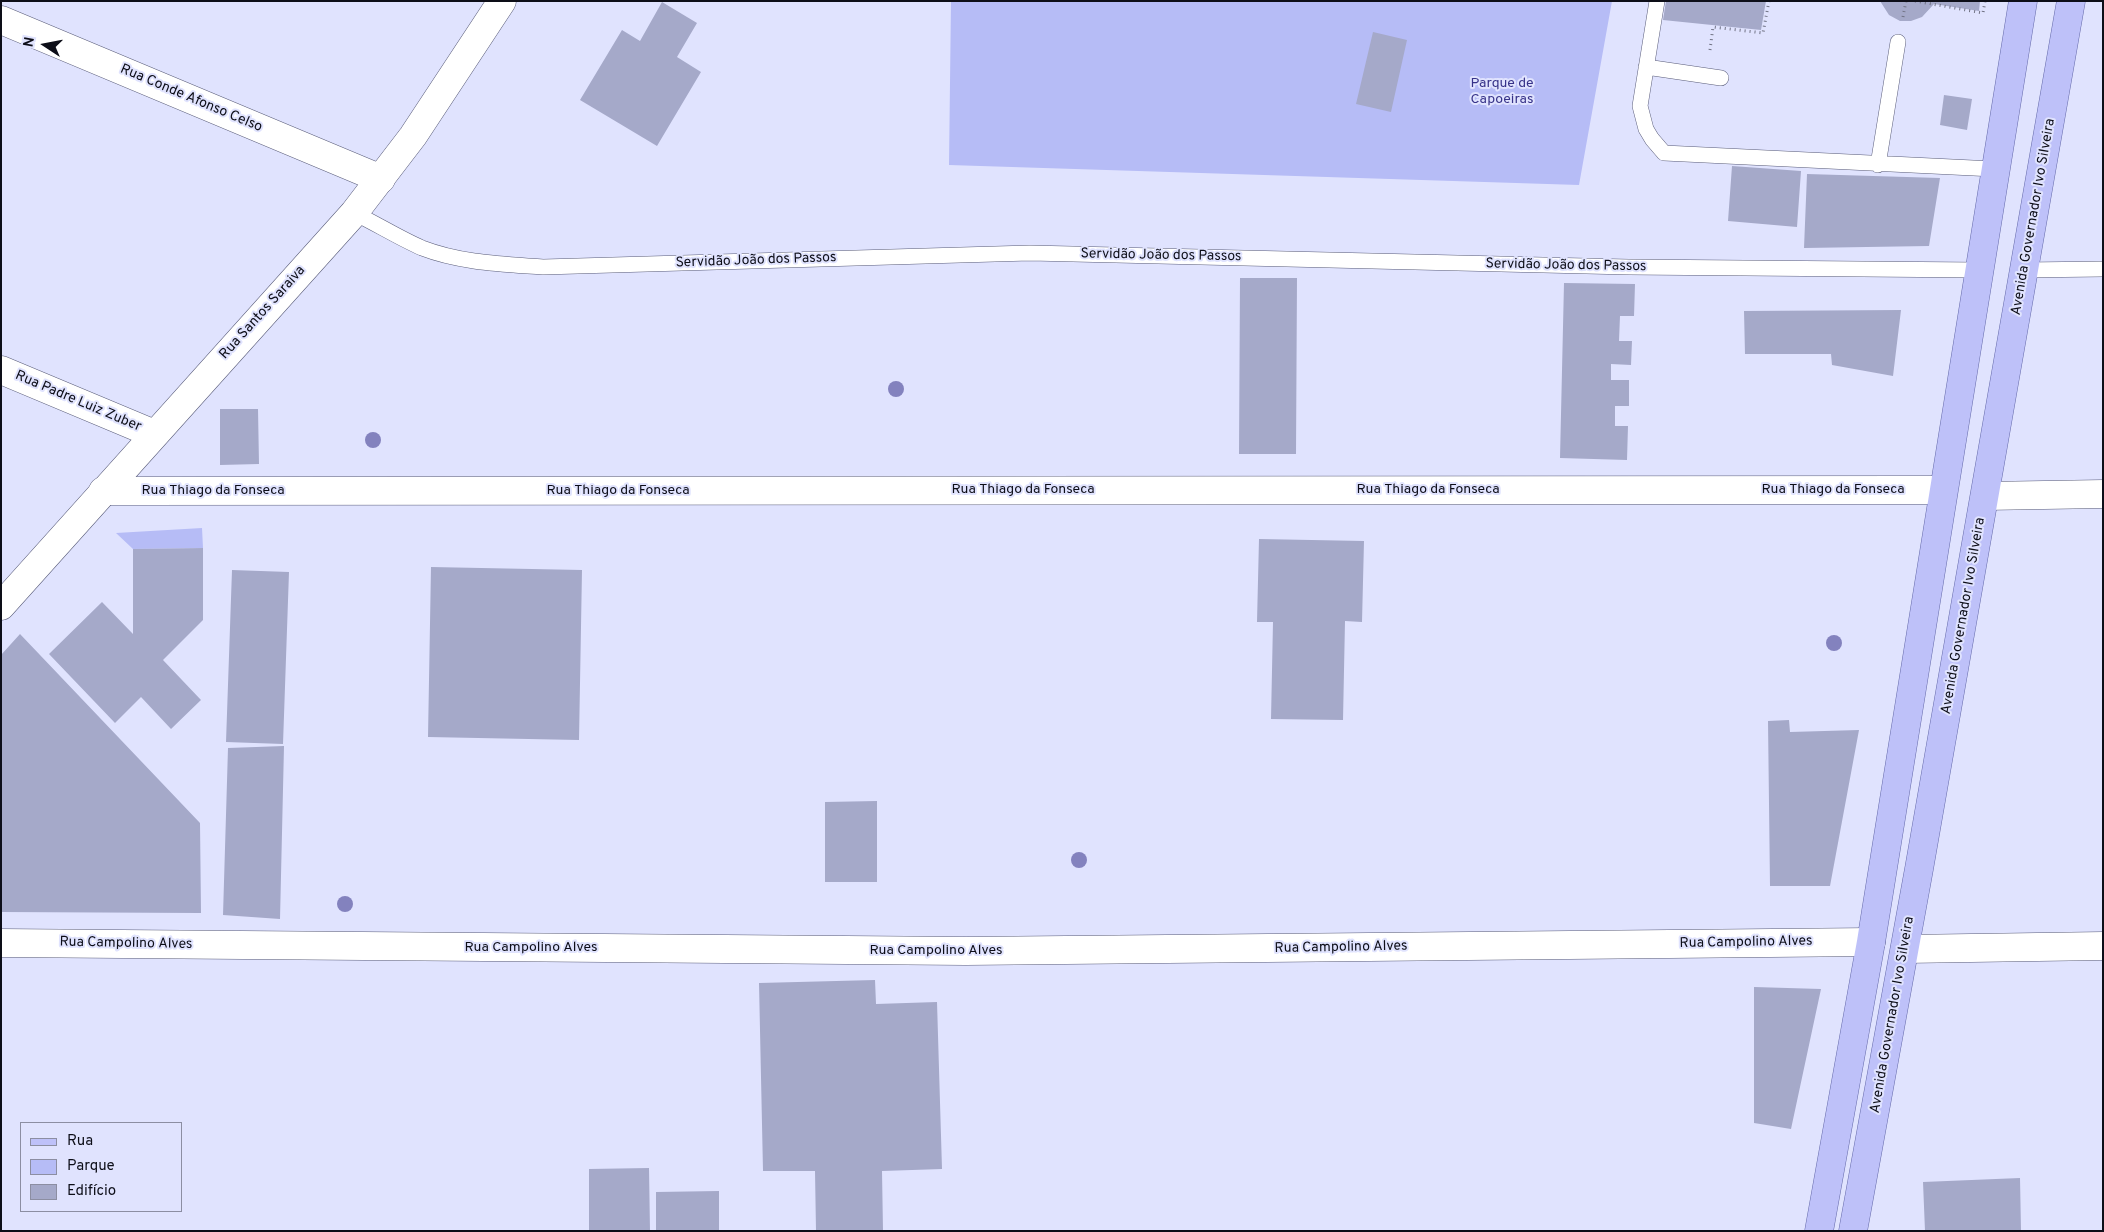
<!DOCTYPE html>
<meta charset="utf-8">
<style>
body{margin:0}
#map{position:relative;width:2104px;height:1232px;overflow:hidden;background:#e0e3fe;font-family:Overpass,sans-serif}
canvas{display:block}
.frame{position:absolute;inset:0;border:2px solid #0d0e18;pointer-events:none}
.legend{position:absolute;left:20px;top:1122px;width:162px;height:90px;box-sizing:border-box;background:#e0e3fe;border:1px solid #8c8ea2;margin:0;padding:6px 9px;list-style:none;font-size:15px;color:#0d0e18}
.legend li{display:flex;align-items:center;gap:10px;height:25px}
.legend b{width:25px;border:1px solid #8c8ea2}
.north{position:absolute;left:20px;top:20px;width:50px;height:50px;-webkit-text-stroke:4px #e0e3fe;paint-order:stroke;rotate:281deg;font-size:14px;font-weight:700;line-height:20px;text-align:center;color:#0d0e18}
.north::after{content:'';display:block;margin:auto;width:18px;height:22px;background:#0d0e18;clip-path:polygon(50% 0,100% 100%,50% 72%,0 100%)}
</style>
<div id="map">
<canvas width="2104" height="1232"></canvas>
<div class="frame"></div>
<ul class="legend">
<li><b style="height:6px;background:#bec1f9"></b>Rua</li>
<li><b style="height:14px;background:#b6bcf6"></b>Parque</li>
<li><b style="height:14px;background:#a5a9c9"></b>Edifício</li>
</ul>
<div class="north">N</div>
</div>
<script>
const ctx = document.querySelector('canvas').getContext('2d');
ctx.lineJoin = 'round';
function paint(path, color) { ctx.fillStyle = color; ctx.fill(path, 'evenodd'); }
function strokePath(path, color, width, dash) { ctx.strokeStyle = color; ctx.lineWidth = width; ctx.lineCap = dash ? 'butt' : 'round'; ctx.setLineDash(dash || []); ctx.stroke(path); }
function label(font, color, halo, rows, align = 'center') {
  ctx.font = font + ' Overpass,sans-serif'; ctx.lineWidth = 4; ctx.setLineDash([]); ctx.textBaseline = 'middle'; ctx.strokeStyle = halo; ctx.fillStyle = color; for (const [text, x, y, turn = 0] of rows) {
    ctx.save(); ctx.translate(x, y); ctx.rotate((+turn || 0) * Math.PI / 180); ctx.textAlign = isNaN(turn) ? turn : align; if (halo) ctx.strokeText(text, 0, 0); ctx.fillText(text, 0, 0); ctx.restore();
  }
}
const green = new Path2D(`
 M951 1H1612L1579 185 949 165Z
 M202 528 203 548 133 549 116 533Z`);
const building = new Path2D(`
 M1666 1H1766L1761 30 1663 20Z
 M1880 1H1980L1979 11 1934 4 1922 17 1911 21H1900L1889 15Z
 M662 2 697 23 677 57 701 72 657 146 580 100 622 30 640 41Z
 M1373 32 1407 40 1391 112 1356 104Z
 M1944 95 1972 99 1967 130 1940 125Z
 M1732 166 1801 171 1797 227 1728 221Z
 M1807 174 1940 178 1929 246 1804 248Z
 M1240 278H1297L1296 454H1239Z
 M1564 283 1635 284 1634 316H1620L1619 341H1632L1631 365 1611 364V380H1629V406H1615V426H1628L1627 460 1560 458Z
 M1901 310 1893 376 1832 365 1831 354H1745L1744 311Z
 M220 409H258L259 464 220 465Z
 M1259 539 1364 541 1362 622 1345 621 1343 720 1271 719 1273 622H1257Z
 M203 548V620L163 660 201 700 171 729 141 697 115 723 49 654 102 602 133 634V549Z
 M431 567 582 570 579 740 428 737Z
 M232 570 289 572 283 744 226 742Z
 M20 634 200 823 201 913 1 912V655Z
 M1789 720 1790 732 1859 730 1830 886H1770L1768 721Z
 M284 746 280 919 223 915 228 748Z
 M877 801V882H825V802Z
 M875 980 876 1004 937 1002 942 1169 882 1171 883 1231H816L815 1171H763L759 983Z
 M1754 987 1821 989 1791 1129 1754 1123Z
 M649 1168 650 1231H589V1169Z
 M2020 1178 2021 1231H1925L1923 1182Z
 M719 1191V1231H656V1192Z`);
const path = new Path2D(`
 M1915 1 1983 13 1985 1
 M1903 17 1906 1
 M1710 50 1713 27 1763 33 1769 1`);
const lane = new Path2D(`
 M1657 1 1640 106 1646 129 1652 139 1664 153 1994 169
 M1646 67 1721 78
 M1878 165 1898 42
 M354 213C377 224 399 238 422 248 461 263 502 264 543 267L1030 253 1629 267 1978 270
 M2024 270 2103 269`);
const street = new Path2D(`
 M1 20 381 179
 M1 370 154 434
 M103 491 1943 490
 M1985 496 2103 494
 M1 943 966 951 1871 942
 M1905 949 2103 946`);
const secondary = new Path2D(`
 M1 606 354 213 413 136 502 1`);
const primary = new Path2D(`
 M1819 1231 1871 942 2023 1
 M1853 1231 1919 869 2071 1`);
const trees = [
 [896,389],
 [373,440],
 [1834,643],
 [1079,860],
 [345,904]
];
const parkNames = [
 ["Parque de",1502,84],
 ["Capoeiras",1502,100]
];
const streetNames = [
 ["Rua Conde Afonso Celso",191,99,23],
 ["Avenida Governador Ivo Silveira",2034,217,-80],
 ["Servidão João dos Passos",1161,256,1],
 ["Servidão João dos Passos",756,261,-2],
 ["Servidão João dos Passos",1566,266,1],
 ["Rua Santos Saraiva",263,313,-48],
 ["Rua Padre Luiz Zuber",78,402,23],
 ["Rua Thiago da Fonseca",1023,490],
 ["Rua Thiago da Fonseca",1428,490],
 ["Rua Thiago da Fonseca",1833,490],
 ["Rua Thiago da Fonseca",213,491],
 ["Rua Thiago da Fonseca",618,491],
 ["Avenida Governador Ivo Silveira",1964,616,-80],
 ["Rua Campolino Alves",1746,943,-1],
 ["Rua Campolino Alves",126,944,1],
 ["Rua Campolino Alves",531,948],
 ["Rua Campolino Alves",1341,948,-1],
 ["Rua Campolino Alves",936,951],
 ["Avenida Governador Ivo Silveira",1893,1015,-80]
];
paint(green, '#b6bcf6');
paint(building, '#a5a9c9');
strokePath(lane, '#595c79', 16);
strokePath(street, '#595c79', 29);
strokePath(secondary, '#595c79', 29);
strokePath(primary, '#6368a8', 29);
strokePath(path, '#717385', 3, [1, 4]);
strokePath(lane, '#fff', 15);
strokePath(street, '#fff', 28);
strokePath(secondary, '#fff', 28);
strokePath(primary, '#bec1f9', 28);
ctx.fillStyle = '#8382be';
for (const [x, y] of trees) { ctx.beginPath(); ctx.arc(x, y, 8, 0, 2 * Math.PI); ctx.fill(); }
label('14px', '#373389', '#e0e3fe', parkNames);
label('14px', '#0d0e18', '#e0e3fe', streetNames);
</script>
